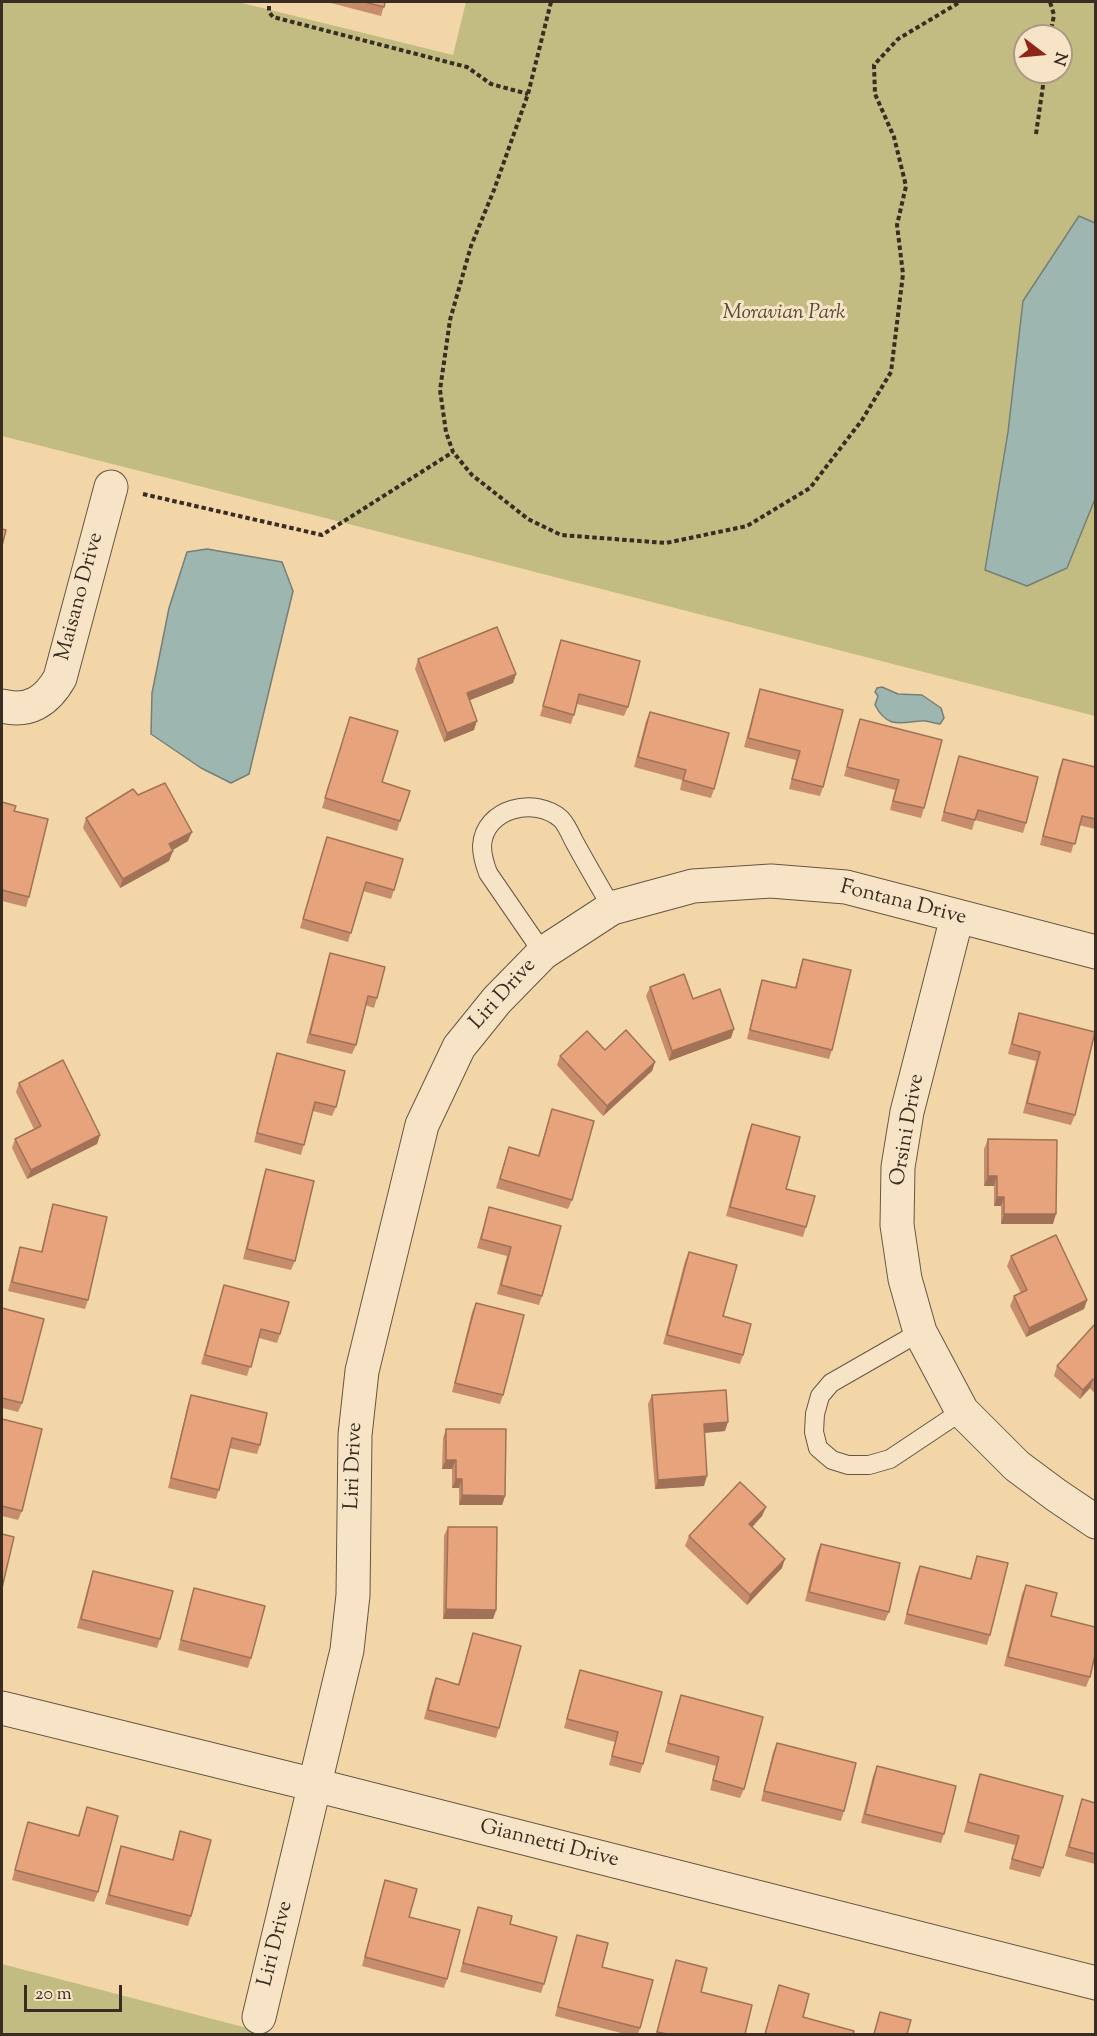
<!DOCTYPE html>
<style>
body{margin:0}
#map{position:relative;width:1097px;height:2036px;overflow:hidden;background:#f2d6a7;font-family:"Sorts Mill Goudy",serif}
canvas{display:block}
.frame{position:absolute;inset:0;border:3px solid #382c23;pointer-events:none}
.north{position:absolute;left:1013px;top:24px;width:60px;height:60px;box-sizing:border-box;background:#f7e4c6;border:2px solid #ab9a85;border-radius:50%;rotate:106deg;font-size:16px;font-weight:700;line-height:24px;text-align:center;color:#382c23}
.north::after{content:'';display:block;margin:auto;width:21px;height:27px;background:#8f2418;clip-path:polygon(50% 0,100% 100%,50% 72%,0 100%)}
.scale{position:absolute;left:24px;top:1985px;width:98px;height:27px;box-sizing:border-box;border:3px solid #382c23;border-top:0;padding-left:8px;font-size:18px;line-height:21px;white-space:nowrap;color:#382c23;-webkit-text-stroke:4px #f7e4c6;paint-order:stroke}
</style>
<div id="map">
<canvas width="1097" height="2036"></canvas>
<div class="frame"></div>
<div class="north">N</div>
<div class="scale">20 m</div>
</div>
<script>
const ctx = document.querySelector('canvas').getContext('2d');
ctx.lineJoin = 'round';
function paint(path, color) { ctx.fillStyle = color; ctx.fill(path, 'evenodd'); }
function strokePath(path, color, width, dash) { ctx.strokeStyle = color; ctx.lineWidth = width; ctx.lineCap = dash ? 'butt' : 'round'; ctx.setLineDash(dash || []); ctx.stroke(path); }
function label(font, color, halo, rows, align = 'center') {
  ctx.font = font + ' "Sorts Mill Goudy",serif'; ctx.lineWidth = 6; ctx.setLineDash([]); ctx.textBaseline = 'middle'; ctx.strokeStyle = halo; ctx.fillStyle = color; for (const [text, x, y, turn = 0] of rows) {
    ctx.save(); ctx.translate(x, y); ctx.rotate((+turn || 0) * Math.PI / 180); ctx.textAlign = isNaN(turn) ? turn : align; if (halo) ctx.strokeText(text, 0, 0); ctx.fillText(text, 0, 0); ctx.restore();
  }
}
const green = new Path2D(`
 M2 2H238L453 55 466 2H1095V716L337 521 2 436ZM1025 36H1061V72H1025Z
 M2 1964 270 2034H2Z`);
const water = new Path2D(`
 M1079 216 1095 223V499L1067 568 1027 586 985 570 1008 432 1023 301Z
 M207 549 282 562 293 591 249 774 231 783 201 768 151 734 152 693 169 608 187 552Z
 M882 687 898 694 922 695 941 708 944 718 940 724C933 723 927 720 921 721 899 723 887 728 875 705L878 696 875 692 877 688Z`);
const path = new Path2D(`
 M551 2 528 94 494 190 471 246 450 320 440 390 446 432 453 452 472 475 528 519 561 535 666 543 747 526 810 488 862 420 891 372 903 274 897 225 906 186 894 137 875 94 874 65 898 39 960 2
 M269 6V12L273 17 467 67 491 84 528 94
 M1050 36 1054 15 1050 2
 M1036 134 1045 72
 M143 494 322 535 453 452`);
const lane = new Path2D(`
 M543 953 488 873C485 865 482 856 482 846 484 808 535 796 561 819 567 825 571 836 575 843 587 865 600 887 612 908
 M920 1332 831 1383 820 1396 815 1414 814 1432 818 1448 832 1460 848 1465H869L890 1459 962 1411`);
const street = new Path2D(`
 M2 706C29 713 47 701 60 678L111 487
 M957 917 907 1112 898 1167 897 1225 905 1279 920 1332 962 1411 1017 1466 1056 1495 1096 1522
 M2 1708 315 1785 1096 1983
 M259 2017 347 1650 353 1595 355 1435 362 1371 422 1125 459 1047 497 1000 543 953 612 908 693 886 771 881 846 887 1096 952`);
const wall = new Path2D(`
 M327 2H385L381 16Z
 M561 640 628 707 624 716 577 704 571 724 540 716Z
 M418 659 516 674 513 683 469 700 474 730 444 742 415 669Z
 M760 689 823 787 820 796 789 789 796 760 744 747 757 699Z
 M650 712 714 789 711 798 680 790 682 780 634 767 646 721Z
 M350 717 400 821 397 831 322 808Z
 M860 719 924 808 921 818 890 810 895 790 844 776Z
 M959 756 1026 823 1023 833 975 820 972 830 941 821Z
 M1063 759 1095 767V829L1079 825 1071 853 1040 845 1059 769Z
 M138 795 188 841 172 850 169 861 120 888 83 828 86 818Z
 M2 802 14 811 29 897 26 907 2 901Z
 M327 837 394 890 391 899 363 891 348 942 300 928Z
 M330 953 377 998 374 1008 365 1005 356 1045 352 1054 306 1043 327 963Z
 M803 959 832 1050 829 1059 747 1039 759 989 762 980 795 988 800 968Z
 M650 987 693 999 731 1038 669 1061 646 996Z
 M1019 1013 1075 1115 1071 1125 1023 1113 1036 1061 1008 1054 1016 1022Z
 M605 1050 655 1062 652 1071 603 1116 557 1065 560 1056Z
 M277 1053 336 1107 332 1116 313 1111 301 1155 254 1142 274 1063Z
 M19 1083 100 1135 97 1144 27 1179 12 1148 15 1139 34 1129 16 1092Z
 M552 1109 572 1200 568 1209 496 1188 509 1147 538 1155Z
 M752 1124 806 1227 803 1237 726 1216 748 1134Z
 M988 1139 1053 1224H1001V1206H994V1186H984V1149Z
 M266 1169 295 1261 291 1270 243 1259 263 1179Z
 M53 1204 88 1300 85 1309 8 1291 17 1256 20 1247 41 1252 50 1214Z
 M489 1207 542 1296 539 1305 497 1294 507 1256 477 1248Z
 M689 1252 743 1355 740 1364 663 1344 685 1261Z
 M1011 1256 1087 1300 1084 1309 1026 1337 1010 1306 1014 1296 1021 1293 1007 1266Z
 M224 1285 280 1334 277 1343 259 1338 247 1376 201 1364Z
 M476 1303 503 1395 500 1404 452 1392 472 1312Z
 M2 1308 22 1403 18 1412 2 1408Z
 M1095 1324V1394L1090 1388 1080 1399 1054 1376 1057 1366Z
 M191 1395 260 1445 257 1454 229 1448 219 1490 216 1499 168 1488 188 1404Z
 M652 1395 725 1431 705 1433 704 1486 655 1489 648 1404Z
 M2 1419 22 1511 18 1520 2 1516Z
 M446 1429 505 1496 502 1505H459V1488H452V1469H442L443 1438Z
 M766 1507 762 1516 752 1527 782 1568 747 1605 685 1546 689 1536Z
 M448 1527 496 1610 493 1619H443L444 1536Z
 M821 1544 889 1612 885 1621 805 1601 817 1553Z
 M977 1556 990 1635 987 1645 904 1624 916 1575 920 1566 970 1579Z
 M93 1571 160 1639 157 1648 77 1628 90 1580Z
 M1026 1585 1051 1616 1090 1677 1086 1687 1004 1666 1022 1594Z
 M194 1588 251 1658 248 1668 178 1650 191 1598Z
 M473 1633 499 1728 496 1738 424 1719 432 1688 436 1678 458 1684Z
 M580 1670 643 1764 640 1773 609 1765 615 1742 564 1728 577 1680Z
 M681 1695 744 1789 740 1798 710 1790 716 1766 665 1752 678 1704Z
 M777 1743 844 1811 841 1821 761 1801 773 1752Z
 M877 1766 944 1834 941 1843 861 1823 873 1776Z
 M980 1774 1043 1868 1040 1877 1009 1869 1015 1845 964 1832 977 1783Z
 M1082 1799 1095 1803V1864L1065 1856Z
 M87 1807 98 1892 94 1902 12 1880 25 1832 28 1822 78 1835Z
 M180 1831 191 1916 188 1926 105 1904 118 1855 121 1846 172 1860Z
 M385 1880 447 1979 444 1988 362 1966 382 1890Z
 M478 1907 510 1924 544 1984 541 1993 460 1972Z
 M577 1935 602 1967 640 2028 638 2034H625L555 2016 574 1944Z
 M676 1960 701 1992 745 2034H656L673 1969Z
 M779 1985 803 2017 853 2034H765Z`);
const shadedWall = new Path2D(`
 M516 674 513 683 463 703 467 693Z
 M477 721 474 730 444 742 447 733Z
 M192 832 188 841 166 854 169 844Z
 M173 851 169 861 120 888 123 879Z
 M734 1029 731 1038 669 1061 672 1051Z
 M655 1062 652 1071 603 1116 607 1106Z
 M100 1135 97 1144 27 1179 31 1170Z
 M988 1176H997L994 1186H984Z
 M997 1197H1004L1001 1206H994Z
 M1004 1214H1056L1053 1224H1001Z
 M1087 1300 1084 1309 1026 1337 1029 1328Z
 M1093 1379 1090 1388 1080 1399 1083 1390Z
 M728 1422 725 1431 701 1433 704 1424Z
 M446 1460H456L452 1469H442Z
 M707 1476 704 1486 655 1489 658 1480Z
 M456 1479H462L459 1488H452Z
 M462 1495 505 1496 502 1505H459Z
 M766 1507 762 1516 746 1534 749 1524Z
 M785 1559 782 1568 747 1605 750 1595Z
 M446 1609 496 1610 493 1619H443Z`);
const building = new Path2D(`
 M364 2H385L384 7Z
 M2 529 6 530 2 546Z
 M497 627 516 674 467 693 477 721 447 733 418 659Z
 M561 640 640 661 628 707 579 694 574 715 543 706Z
 M760 689 843 710 823 787 792 779 800 751 748 738Z
 M650 712 729 733 714 789 683 780 686 770 638 757Z
 M350 717 398 731 382 782 410 791 400 821 325 798Z
 M860 719 942 740 924 808 893 801 899 780 847 767Z
 M959 756 1038 777 1026 823 978 810 975 820 944 812Z
 M1063 759 1095 767V819L1082 816 1075 844 1043 836Z
 M165 783 192 832 169 844 173 851 123 879 86 818 133 789 138 795Z
 M2 802 16 806 14 811 48 819 29 897 2 890Z
 M327 837 403 859 394 890 366 882 351 933 303 919Z
 M330 953 385 967 377 998 368 996 356 1045 310 1034Z
 M803 959 851 970 832 1050 750 1030 762 980 796 988Z
 M684 974 693 999 720 989 734 1029 672 1051 650 987Z
 M1019 1013 1095 1032 1075 1115 1027 1103 1040 1052 1012 1044Z
 M626 1030 655 1062 607 1106 560 1056 587 1031 605 1050Z
 M277 1053 345 1071 336 1107 315 1102 304 1145 257 1133Z
 M63 1060 100 1135 31 1170 15 1139 41 1126 19 1083Z
 M552 1109 594 1121 572 1200 500 1179 509 1147 539 1156Z
 M752 1124 800 1137 786 1189 815 1196 806 1227 730 1207Z
 M988 1139 1057 1140 1056 1214H1004V1197H997V1176H988Z
 M266 1169 314 1181 295 1261 247 1249Z
 M53 1204 107 1217 88 1300 12 1282 20 1247 42 1252Z
 M489 1207 561 1226 542 1296 501 1285 511 1247 481 1239Z
 M1056 1235 1087 1300 1029 1328 1014 1296 1027 1290 1011 1256Z
 M689 1252 737 1265 723 1316 751 1324 743 1355 667 1335Z
 M224 1285 289 1302 280 1334 261 1329 251 1367 205 1355Z
 M476 1303 524 1315 503 1395 455 1383Z
 M2 1308 44 1319 22 1403 2 1398Z
 M1095 1324V1381L1093 1379 1083 1390 1057 1366Z
 M726 1390 728 1422 704 1424 707 1476 658 1480 652 1395Z
 M191 1395 267 1413 260 1445 232 1438 219 1490 171 1478Z
 M2 1419 42 1429 22 1511 2 1506Z
 M446 1429H506L505 1496 462 1495V1479H456V1460H446Z
 M740 1482 766 1507 749 1524 785 1559 750 1595 689 1536Z
 M448 1527H497L496 1610 446 1609Z
 M2 1534 14 1537 2 1588Z
 M821 1544 900 1563 889 1612 809 1592Z
 M977 1556 1008 1563 990 1635 907 1614 920 1566 971 1579Z
 M93 1571 173 1591 160 1639 81 1619Z
 M1026 1585 1057 1593 1051 1616 1095 1627V1655L1090 1677 1008 1657Z
 M194 1588 265 1606 251 1658 181 1640Z
 M473 1633 521 1646 499 1728 428 1710 436 1678 459 1685Z
 M580 1670 662 1692 643 1764 612 1756 618 1732 567 1719Z
 M681 1695 763 1717 744 1789 713 1780 719 1757 668 1743Z
 M777 1743 856 1763 844 1811 764 1791Z
 M877 1766 956 1786 944 1834 865 1814Z
 M980 1774 1063 1796 1043 1868 1012 1859 1019 1836 968 1822Z
 M1082 1799 1095 1803V1854L1069 1847Z
 M87 1807 118 1816 98 1892 15 1870 28 1822 79 1836Z
 M180 1831 211 1840 191 1916 109 1895 121 1846 173 1860Z
 M385 1880 417 1889 409 1917 460 1930 447 1979 365 1957Z
 M478 1907 512 1916 510 1924 557 1937 544 1984 463 1963Z
 M577 1935 608 1943 602 1967 653 1980 640 2028 558 2007Z
 M676 1960 707 1968 701 1992 752 2005 745 2034H668L657 2032Z
 M779 1985 809 1994 803 2017 854 2031 853 2034H765Z
 M880 2012 911 2020 907 2034H874Z`);
const parkNames = [
 ["Moravian Park",784,314]
];
const streetNames = [
 ["Maisano Drive",81,597,-75],
 ["Fontana Drive",903,904,14],
 ["Liri Drive",504,995,-48],
 ["Orsini Drive",909,1130,-80],
 ["Liri Drive",355,1466,-88],
 ["Giannetti Drive",549,1845,14],
 ["Liri Drive",277,1944,-76]
];
paint(green, '#c2bc82');
paint(water, '#9db7b0');
strokePath(water, '#757f78', 1.5);
strokePath(lane, '#665644', 20);
strokePath(street, '#665644', 35);
strokePath(path, '#382c23', 4, [4.5, 3]);
strokePath(lane, '#f7e4c6', 18);
strokePath(street, '#f7e4c6', 33);
paint(wall, '#c68c6b');
paint(shadedWall, '#a17257');
paint(building, '#e6a37c');
strokePath(building, '#a17257', 1.5);
label('italic 21px', '#544936', '#f7e4c6', parkNames);
label('21px', '#382c23', '#f7e4c6', streetNames);
</script>
